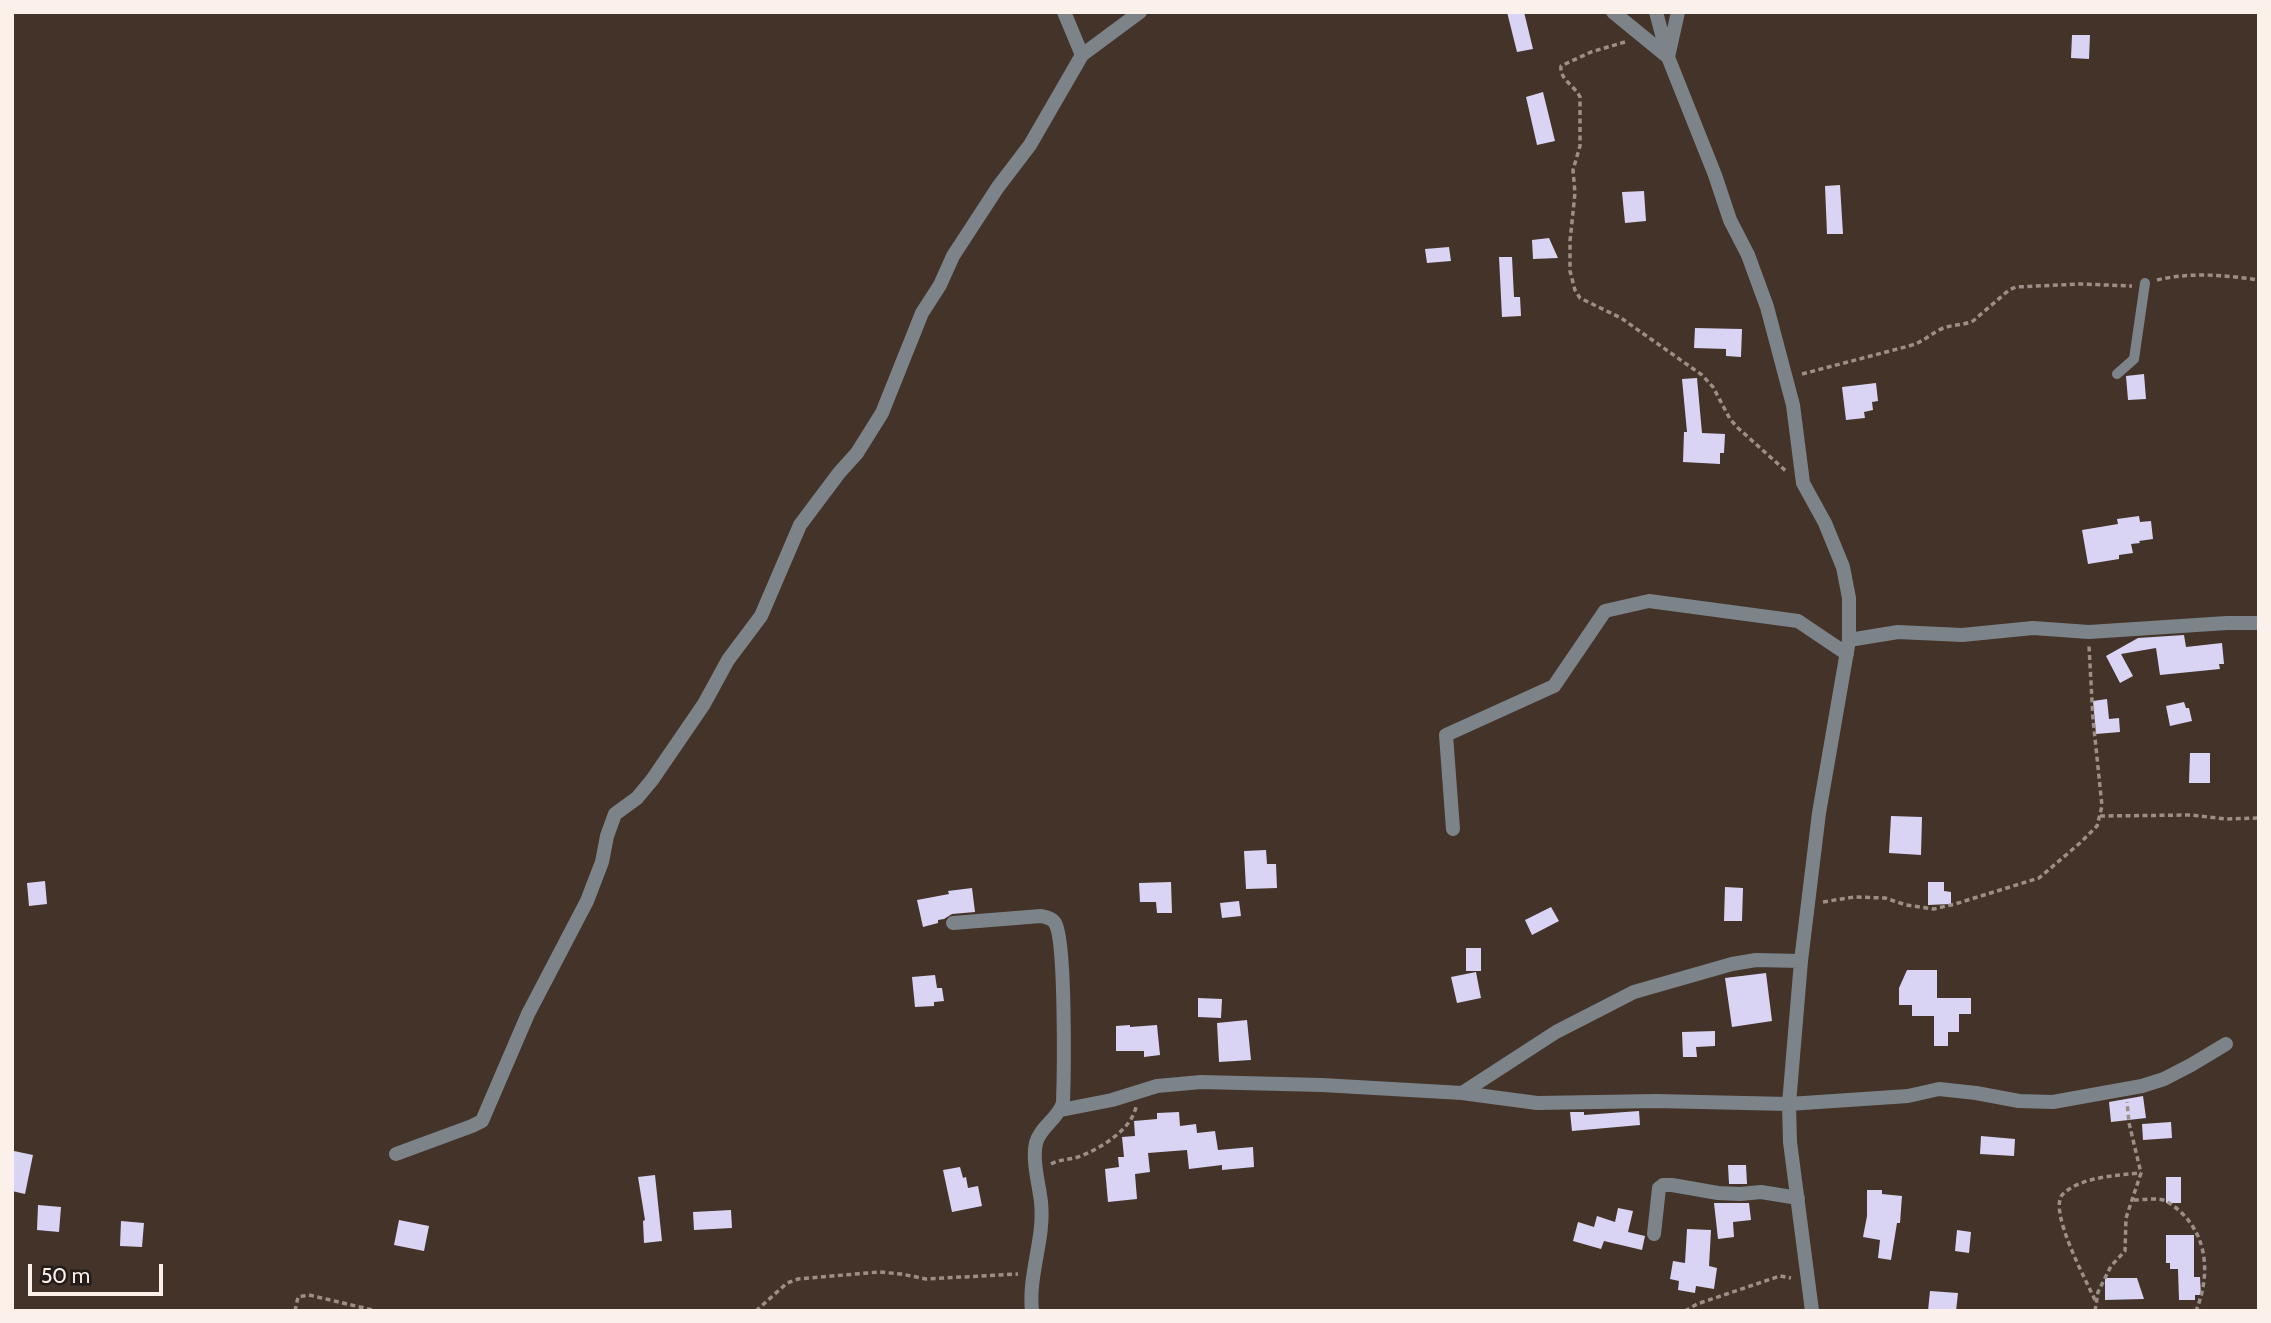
<!DOCTYPE html>
<style>
body{margin:0}
#map{position:relative;width:2271px;height:1323px;overflow:hidden;background:#433329;font-family:Cabin,sans-serif}
canvas{display:block}
.frame{position:absolute;inset:0;border:14px solid #fbf0ea;pointer-events:none}
.scale{position:absolute;left:28px;top:1264px;width:135px;height:32px;box-sizing:border-box;border:4px solid #fbf0ea;border-top:0;padding-left:9px;font-size:21px;line-height:24px;white-space:nowrap;color:#fbf0ea;-webkit-text-stroke:5px #241c18;paint-order:stroke}
</style>
<div id="map">
<canvas width="2271" height="1323"></canvas>
<div class="frame"></div>
<div class="scale">50 m</div>
</div>
<script>
const ctx = document.querySelector('canvas').getContext('2d');
ctx.lineJoin = 'round';
function paint(path, color) { ctx.fillStyle = color; ctx.fill(path, 'evenodd'); }
function strokePath(path, color, width, dash) { ctx.strokeStyle = color; ctx.lineWidth = width; ctx.lineCap = dash ? 'butt' : 'round'; ctx.setLineDash(dash || []); ctx.stroke(path); }
const building = new Path2D(`
 M1507 12H1524L1533 49 1517 52Z
 M2072 35H2090L2089 59 2071 58Z
 M1543 92 1555 141 1537 145 1526 97Z
 M1840 185 1843 234H1827L1825 186Z
 M1644 191 1646 221 1625 223 1622 192Z
 M1549 238 1558 258 1533 259 1532 240Z
 M1449 247 1451 261 1427 263 1425 249Z
 M1499 257H1512L1514 297H1520L1521 316 1502 317Z
 M1695 328 1742 329 1741 357 1726 356V349L1694 348Z
 M2144 374 2146 399 2128 400 2126 376Z
 M1697 378 1702 433 1725 434 1724 453H1720V464L1683 462 1684 432H1687L1682 379Z
 M1876 383 1878 401 1872 402 1873 410 1864 412 1865 418 1846 420 1842 387Z
 M2139 516 2140 522 2151 521 2153 539 2139 541 2140 543 2131 544 2133 553 2119 555V559L2088 564 2082 530 2118 524 2117 519Z
 M2184 635 2186 647 2222 643 2224 664H2219L2220 669 2160 675 2156 648 2121 654 2133 676 2120 683 2106 656 2138 638Z
 M2107 699 2109 719 2119 718 2120 732 2096 734 2093 701Z
 M2184 702 2186 708H2189L2192 721 2170 726 2166 706Z
 M2190 753H2210V783H2189Z
 M1891 816 1922 817 1921 855 1889 853Z
 M1266 850 1267 864H1276L1277 888 1246 889 1244 851Z
 M45 881 47 904 29 906 27 883Z
 M1171 882 1172 913H1157L1156 902H1140L1139 883Z
 M1928 882H1944V891L1951 892V904L1928 905Z
 M1725 887 1743 888 1742 921H1724Z
 M972 888 975 912 952 914 944 919 938 920V923L923 927 917 900 949 894 948 891Z
 M1239 901 1241 916 1222 918 1220 903Z
 M1551 907 1559 921 1532 935 1525 920Z
 M1466 948H1481V971H1466Z
 M1907 970H1937V998H1971V1014H1959V1032H1948V1046H1934V1016H1912V1005H1899V988Z
 M1476 972 1481 998 1457 1003 1451 977Z
 M1766 973 1772 1021 1732 1027 1725 978Z
 M935 975 937 988H942L944 1001 934 1002V1006L915 1007 912 977Z
 M1198 998 1222 999 1221 1018 1198 1017Z
 M1247 1020 1251 1060 1219 1062 1217 1023Z
 M1130 1025V1027L1157 1025 1160 1055 1144 1057V1051H1116V1026Z
 M1715 1031V1046L1696 1047 1697 1057H1683L1682 1032Z
 M2143 1096 2146 1118 2111 1122 2109 1102Z
 M1639 1111 1640 1125 1572 1131 1570 1112H1584V1115Z
 M1179 1112 1180 1126 1196 1124 1197 1133 1215 1131 1218 1150 1253 1147 1254 1167 1222 1170V1165L1189 1169 1187 1150 1148 1153 1150 1172 1135 1174 1137 1199 1108 1202 1105 1169 1119 1167 1118 1157H1124L1122 1137 1135 1136 1134 1121 1157 1119V1113Z
 M2171 1122 2172 1138 2143 1140 2142 1124Z
 M1981 1136 2015 1139 2014 1156 1980 1154Z
 M14 1151 33 1155 25 1194 12 1191V1161Z
 M1728 1165H1746L1747 1184H1729Z
 M960 1167 963 1178 966 1177 968 1188 978 1186 982 1206 952 1212 943 1170Z
 M655 1175 662 1241 644 1243 643 1221 645 1220 638 1177Z
 M2166 1177H2181V1203H2166Z
 M1867 1190H1882V1194L1902 1196 1900 1223H1897L1891 1260 1878 1258 1880 1240 1863 1237 1867 1216Z
 M1714 1203H1749L1751 1220 1733 1222 1734 1237 1718 1239Z
 M38 1205 61 1207 59 1232 37 1230Z
 M1618 1208 1633 1211 1628 1232 1645 1236 1642 1250 1604 1241 1601 1249 1573 1241 1578 1222 1594 1227 1597 1216 1615 1222Z
 M731 1210 732 1228 694 1230 693 1212Z
 M399 1220 429 1226 424 1251 394 1245Z
 M121 1221 144 1223 142 1247 120 1246Z
 M1687 1229 1711 1230 1709 1266 1717 1268 1714 1289 1696 1286 1695 1293 1678 1290 1679 1281 1670 1279 1673 1261 1685 1263Z
 M1957 1230 1971 1232 1969 1253 1955 1251Z
 M2166 1235H2194V1277H2200L2201 1295H2195V1300H2179L2178 1269H2170V1263H2166Z
 M2105 1278H2137L2144 1299 2105 1300Z
 M1930 1291 1958 1293 1956 1311H1928Z`);
const path = new Path2D(`
 M1625 42 1591 52 1561 66C1559 79 1575 86 1580 97V146L1573 170 1575 193 1570 241V271L1575 290 1580 298 1621 318 1702 375 1713 387 1730 419 1738 428 1787 472
 M2157 280C2190 272 2225 275 2259 280
 M1802 374 1909 346C1923 342 1928 336 1939 330 1950 324 1962 326 1973 321L2009 290 2016 287 2080 284 2132 286
 M2100 816 2191 815 2225 819 2259 818
 M1823 902 1854 897 1885 898 1906 905 1934 909 1955 904 2039 878 2080 843 2097 826 2102 806 2093 719 2089 646
 M1051 1164C1060 1159 1069 1160 1078 1157 1100 1149 1131 1130 1136 1107
 M2134 1200C2143 1200 2158 1197 2166 1201 2206 1225 2213 1269 2196 1311
 M2095 1300C2087 1282 2047 1209 2063 1194 2080 1177 2118 1175 2141 1173
 M295 1311 298 1297 309 1295 377 1311
 M756 1311 787 1283 798 1279 879 1272 901 1274 926 1279 1018 1274
 M1685 1311 1697 1304 1780 1276 1791 1278
 M2095 1311 2098 1292 2111 1266 2125 1251 2126 1218 2141 1173 2129 1123 2127 1102`);
const service = new Path2D(`
 M2117 374 2134 359 2145 283`);
const minor = new Path2D(`
 M1064 12 1082 55
 M1613 12 1668 57 1678 12
 M1656 12 1668 57 1715 175 1730 220 1748 255 1767 307 1793 405 1803 483 1825 523 1843 567 1849 598V640L1819 813 1801 961 1789 1104 1790 1142 1812 1311
 M1849 640 1898 632 1962 635 2033 628 2089 632 2227 623H2259
 M1453 829 1446 735 1554 686 1605 611 1649 601 1798 621 1847 654
 M953 923 1041 916C1046 917 1052 918 1055 923 1066 940 1064 1076 1063 1103 1058 1119 1040 1127 1036 1143 1032 1161 1039 1184 1041 1202 1045 1239 1028 1274 1032 1311
 M1462 1093 1556 1032 1634 992 1732 964 1756 960 1801 961
 M1061 1110 1112 1100 1157 1086 1201 1082 1322 1085 1462 1093 1537 1103 1656 1101 1789 1104 1908 1096 1939 1089 1976 1093 2019 1101 2053 1102 2142 1086 2164 1079 2191 1065 2226 1044
 M396 1154 472 1126 482 1121 528 1014 587 901 602 862 607 836 615 814 637 798 652 780 704 704 728 660 761 616 800 525 839 473 857 453 882 413 922 313 940 285 953 256 998 187 1030 145 1082 55 1140 12
 M1654 1234 1659 1188 1663 1185H1672L1718 1193 1740 1194 1761 1192 1798 1198`);
paint(building, '#dad4f4');
strokePath(path, '#9d8f87', 3.5, [5, 3.5]);
strokePath(service, '#7c848a', 10);
strokePath(minor, '#7c848a', 14);
</script>
